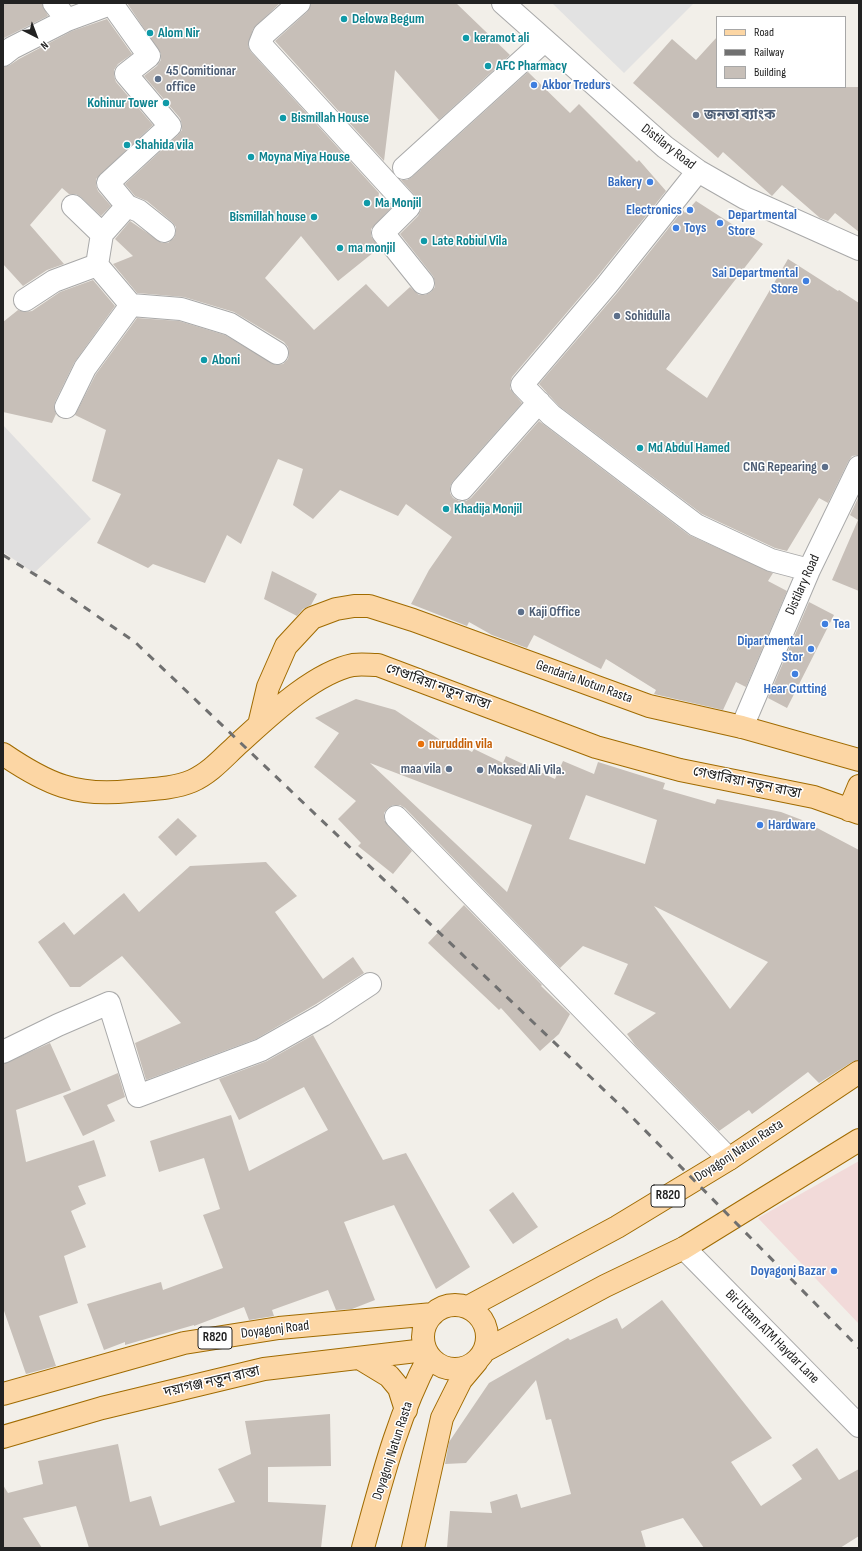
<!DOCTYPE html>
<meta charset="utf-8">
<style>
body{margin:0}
#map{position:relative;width:862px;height:1551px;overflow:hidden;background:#f2efe9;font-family:"Sofia Sans Condensed",sans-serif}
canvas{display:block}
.frame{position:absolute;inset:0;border:4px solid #222;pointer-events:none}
.legend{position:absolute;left:716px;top:16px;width:130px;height:72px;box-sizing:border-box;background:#fff;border:1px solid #a7a7a7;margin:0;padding:5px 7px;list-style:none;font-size:12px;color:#222}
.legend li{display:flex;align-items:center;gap:8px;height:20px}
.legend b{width:20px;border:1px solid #a7a7a7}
.north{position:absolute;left:16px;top:16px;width:40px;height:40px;-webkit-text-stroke:3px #fff;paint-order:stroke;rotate:138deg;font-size:11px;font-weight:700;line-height:16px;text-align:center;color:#222}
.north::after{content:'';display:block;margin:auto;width:14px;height:18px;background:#222;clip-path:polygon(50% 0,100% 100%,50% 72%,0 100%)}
</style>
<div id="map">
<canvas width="862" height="1551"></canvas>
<div class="frame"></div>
<ul class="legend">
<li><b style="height:5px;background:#fcd6a4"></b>Road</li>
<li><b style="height:5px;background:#707070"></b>Railway</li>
<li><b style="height:11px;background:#c7bfb8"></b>Building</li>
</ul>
<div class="north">N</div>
</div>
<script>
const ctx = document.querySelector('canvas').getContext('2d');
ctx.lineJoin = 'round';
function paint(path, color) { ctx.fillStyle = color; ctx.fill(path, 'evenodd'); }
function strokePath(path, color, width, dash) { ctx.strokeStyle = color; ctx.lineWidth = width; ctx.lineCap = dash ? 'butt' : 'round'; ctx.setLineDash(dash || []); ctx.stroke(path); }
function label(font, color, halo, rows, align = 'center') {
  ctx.font = font + ' "Sofia Sans Condensed","Noto Sans Bengali",sans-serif'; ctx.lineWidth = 3; ctx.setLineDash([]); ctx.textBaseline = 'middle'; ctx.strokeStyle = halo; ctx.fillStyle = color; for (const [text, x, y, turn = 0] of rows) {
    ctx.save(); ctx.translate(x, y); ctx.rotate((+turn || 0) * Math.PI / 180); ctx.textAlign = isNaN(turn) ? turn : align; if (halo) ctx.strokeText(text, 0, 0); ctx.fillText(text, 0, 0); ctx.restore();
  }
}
const residential = new Path2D(`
 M3 425 91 519 34 573 3 552Z`);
const commercial = new Path2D(`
 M859 1161V1324L758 1218Z`);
const parking = new Path2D(`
 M552 3H694L624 73Z`);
const building = new Path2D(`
 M3 3H42L48 16 4 38Z
 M127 3H280L253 29 248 46 251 52 379 193 378 200 382 197 392 207 371 229V236L379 248 338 281 301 236 265 278 314 330 366 284 388 307 410 287 419 295H425L431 292 435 287V282L433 276 400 234 418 216 421 210 418 199 401 180H407L412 177 528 72 570 113 579 104 637 162 639 160 666 191 597 277 512 377 510 383V389L522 403 453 481 450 486V493L453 498 459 501H466L471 498 539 421 689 535 773 573 768 581 787 591 746 687 736 682 723 710 654 694 656 690 606 659 601 669 534 635 527 648 492 635 469 622 467 626 411 604 429 570 452 537 406 504 398 516 340 490 313 519 293 505 303 469 278 459 241 544 227 535 205 583 153 564 148 568 97 543 121 494 92 481 106 430 75 415 96 374 137 318 179 321 225 335 276 365 283 364 288 359 289 354 288 347 284 342 234 312 184 297 137 293 113 264 133 256 115 239 130 221 162 243H168L174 238 176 232V227L172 222 147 201 135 196 125 184 178 135 182 130V124L180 118 144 76 157 66 161 60V54Z
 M311 3H456L510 55 439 120 395 70 384 161 275 41 307 12Z
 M107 19 132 54 118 64 114 70V76L116 82 153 125 96 179V185L98 191 111 206 101 216 81 197 76 194H69L62 188 30 225 64 264 47 270 23 286 3 264V67L10 65 19 59 72 31Z
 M717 37V87H859V232L835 213 828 221 820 218 782 185 772 196 723 152 718 158 633 83 672 39 696 60Z
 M696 201 763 244 666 369 707 398 788 259 838 291 839 290 859 303V455L852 456 848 462 828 503 819 498 787 551 775 548 702 514 559 406 539 384 617 293 683 210 685 213Z
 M93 280 115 306 74 363 55 402 54 408 56 414 52 423 3 412V322L18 310 25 312 32 311 60 292Z
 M859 496V591L832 580 858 520 850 515Z
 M272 571 317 594 311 605 303 609 297 616 264 599Z
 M809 602 834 615 787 708 768 698Z
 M356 699 395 710 451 747 454 742 472 752 474 749 503 763 506 756 555 779 563 761 594 774 598 762 665 783 663 789 715 804 717 799 781 812 802 820 859 850V1060L852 1062 819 1083 808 1072 752 1114 749 1110 719 1131 635 1045 627 1034 656 1013 614 994 628 964 583 946 560 968 405 808 400 805H393L388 808 384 813V820L412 851 393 874 358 846 361 843 338 819 356 801 314 767 339 733 315 718ZM370 763 532 825 507 892ZM586 795 657 820 645 864 569 839ZM654 906 768 962 730 1009Z
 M178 818 197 836 176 856 158 837Z
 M266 862 297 896 275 912 323 979 353 957 364 973 316 1004 256 1039 146 1080 135 1043 181 1023 122 956 80 987H70L38 942 64 922 74 935 124 893 139 912 190 866Z
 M464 905 542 985 541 986 570 1014 559 1034 540 1051 501 1008 499 1010 428 943Z
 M313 1035 383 1160 406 1153 470 1267 436 1289 394 1205 344 1222 375 1300 352 1309 336 1310 328 1290 272 1310 274 1316 249 1320 244 1307 194 1326V1325L125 1345V1342L104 1350 87 1304 161 1282 163 1290 223 1268 203 1215 220 1209 204 1158 159 1172 150 1141 231 1115 249 1171 328 1130 304 1087 239 1120 219 1079 267 1061Z
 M50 1043 71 1090 16 1110 26 1162 94 1140 106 1176 78 1186 86 1204 71 1211 86 1247 64 1256 78 1303 39 1316 56 1366 26 1374 3 1308V1064Z
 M118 1073 125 1097 107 1105 115 1121 83 1136 63 1096Z
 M513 1192 538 1227 513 1244 489 1210Z
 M662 1300 772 1438 731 1462 761 1506 802 1479 792 1465 817 1448 839 1480 859 1469V1536L840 1548H704L683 1518 641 1531 646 1548H447L450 1511 492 1513 490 1502 517 1494 521 1508 571 1494 551 1419 546 1420 536 1380 466 1463 445 1464 449 1442 489 1383 568 1338 570 1340 568 1341 617 1318 622 1329Z
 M330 1414 331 1466 268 1467V1502L326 1505 321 1548H89L76 1506 23 1518 42 1548H3V1485L8 1493 43 1484 38 1461 118 1444 130 1502 151 1496 160 1526 235 1502 218 1469 251 1454 245 1421Z`);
const street = new Path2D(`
 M54 3 67 20
 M299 3 264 34 260 44 409 207 383 233 423 283
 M503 3 665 147 698 171 745 198 859 249
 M3 55 12 48 67 20 113 3
 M404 168 544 41
 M698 171 607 285 522 385 551 415 696 525 771 560 809 570
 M127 206 139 211 164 231
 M102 234 127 206 108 183 170 126 126 74 149 56 112 4
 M25 300 54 281 97 265
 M131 305 181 309 230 324 277 353
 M66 407 85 368 131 305 97 265 102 234 73 206
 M462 489 539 402
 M742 727 809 570 859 467
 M396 817 729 1159
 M3 1052 58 1025 109 1003 138 1096 261 1050 323 1015 370 984
 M684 1248 859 1426`);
const primary = new Path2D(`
 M259 725 268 687 286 646 312 618 336 609 354 606H369L413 620 649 706 742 727 859 760
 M3 754C47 784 76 797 130 791 151 789 173 789 192 781 210 773 223 758 237 745 267 718 313 673 353 665 361 664 370 665 378 665L596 747 680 770 814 797 859 813
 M849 810 859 786
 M423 1337a32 32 0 1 1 64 0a32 32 0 1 1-64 0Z
 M468 1307 617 1227 729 1159 859 1072
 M484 1351 605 1286 684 1248 859 1140
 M361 1359 389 1376 399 1388 406 1410
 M3 1394 184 1343 279 1328 433 1314
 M3 1437 102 1408 264 1369 425 1350
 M363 1548C381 1483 397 1417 429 1357
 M413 1548 442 1418 461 1380 477 1361`);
const rail = new Path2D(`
 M3 555 52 585 135 642 624 1109 859 1348`);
const markers = [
 [344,19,4,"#0f9aa8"],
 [150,33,4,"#0f9aa8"],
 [466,38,4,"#0f9aa8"],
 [488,66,4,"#0f9aa8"],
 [158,79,4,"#5c6f8a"],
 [534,85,4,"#3f7fe0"],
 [166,103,4,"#0f9aa8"],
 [696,115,4,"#5c6f8a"],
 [283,118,4,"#0f9aa8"],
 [127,145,4,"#0f9aa8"],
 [251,157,4,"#0f9aa8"],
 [650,182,4,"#3f7fe0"],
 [367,203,4,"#0f9aa8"],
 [690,210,4,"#3f7fe0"],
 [314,217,4,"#0f9aa8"],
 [720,223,4,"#3f7fe0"],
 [676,228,4,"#3f7fe0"],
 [424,241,4,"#0f9aa8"],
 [340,248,4,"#0f9aa8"],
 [806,281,4,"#3f7fe0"],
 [617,316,4,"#5c6f8a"],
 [204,360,4,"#0f9aa8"],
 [640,448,4,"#0f9aa8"],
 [825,467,4,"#5c6f8a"],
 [446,509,4,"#0f9aa8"],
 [521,612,4,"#5c6f8a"],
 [825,624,4,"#3f7fe0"],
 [811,649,4,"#3f7fe0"],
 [795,674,4,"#3f7fe0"],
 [421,744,4,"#e8710a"],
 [449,769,4,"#5c6f8a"],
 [480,770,4,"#5c6f8a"],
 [760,825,4,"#3f7fe0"],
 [834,1271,4,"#3f7fe0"]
];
const shields = [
 [668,1196,34],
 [215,1338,34]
];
const shieldNames = [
 ["R820",668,1196],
 ["R820",215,1338]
];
const cultureNames = [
 ["Delowa Begum",352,19],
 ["Alom Nir",158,33],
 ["keramot ali",474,38],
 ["AFC Pharmacy",496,66],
 ["Kohinur Tower",158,103,"right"],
 ["Bismillah House",291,118],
 ["Shahida vila",135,145],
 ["Moyna Miya House",259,157],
 ["Ma Monjil",375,203],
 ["Bismillah house",306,217,"right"],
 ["Late Robiul Vila",432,241],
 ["ma monjil",348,248],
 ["Aboni",212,360],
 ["Md Abdul Hamed",648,448],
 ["Khadija Monjil",454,509]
];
const serviceNames = [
 ["45 Comitionar",166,71],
 ["office",166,87],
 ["জনতা ব্যাংক",704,115],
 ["Sohidulla",625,316],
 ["CNG Repearing",817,467,"right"],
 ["Kaji Office",529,612],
 ["maa vila",441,769,"right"],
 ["Moksed Ali Vila.",488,770]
];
const shopNames = [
 ["Akbor Tredurs",542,85],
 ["Bakery",642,182,"right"],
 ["Electronics",682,210,"right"],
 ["Departmental",728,215],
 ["Store",728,231],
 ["Toys",684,228],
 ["Sai Departmental",798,273,"right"],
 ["Store",798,289,"right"],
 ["Tea",833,624],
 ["Dipartmental",803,641,"right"],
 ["Stor",803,657,"right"],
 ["Hear Cutting",795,689,"center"],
 ["Hardware",768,825],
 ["Doyagonj Bazar",826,1271,"right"]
];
const streetNames = [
 ["Distilary Road",668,147,38],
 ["Distilary Road",803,585,-66],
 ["Gendaria Notun Rasta",584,682,20],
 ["গেণ্ডারিয়া নতুন রাস্তা",438,687,20],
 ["গেণ্ডারিয়া নতুন রাস্তা",747,783,12],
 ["Doyagonj Natun Rasta",739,1151,-33],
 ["Doyagonj Road",275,1330,-7],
 ["Bir Uttam ATM Haydar Lane",772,1337,45],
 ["দয়াগঞ্জ নতুন রাস্তা",212,1382,-13],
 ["Doyagonj Natun Rasta",393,1451,-72]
];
const foodNames = [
 ["nuruddin vila",429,744]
];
paint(residential, '#e0dfdf');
paint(commercial, '#f2dad9');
paint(parking, '#e2e2e2');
paint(building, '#c7bfb8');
strokePath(street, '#a9a9a9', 24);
strokePath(primary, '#a06b00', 24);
strokePath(street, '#fff', 22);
strokePath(primary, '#fcd6a4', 22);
strokePath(rail, '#707070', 3, [8, 8]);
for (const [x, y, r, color] of markers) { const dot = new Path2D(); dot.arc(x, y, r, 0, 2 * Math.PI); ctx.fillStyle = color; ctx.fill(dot); strokePath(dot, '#fff', 1.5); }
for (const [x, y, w] of shields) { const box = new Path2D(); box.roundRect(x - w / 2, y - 11, w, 22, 3); ctx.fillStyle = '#fff'; ctx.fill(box); strokePath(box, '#222', 1); }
label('bold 13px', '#222', null, shieldNames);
label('bold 14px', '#0d838f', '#fff', cultureNames, 'left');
label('bold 14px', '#4e5e75', '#fff', serviceNames, 'left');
label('bold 14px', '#366cbe', '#fff', shopNames, 'left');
label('14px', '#222', '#fff', streetNames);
label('bold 14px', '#c56008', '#fff', foodNames, 'left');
</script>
